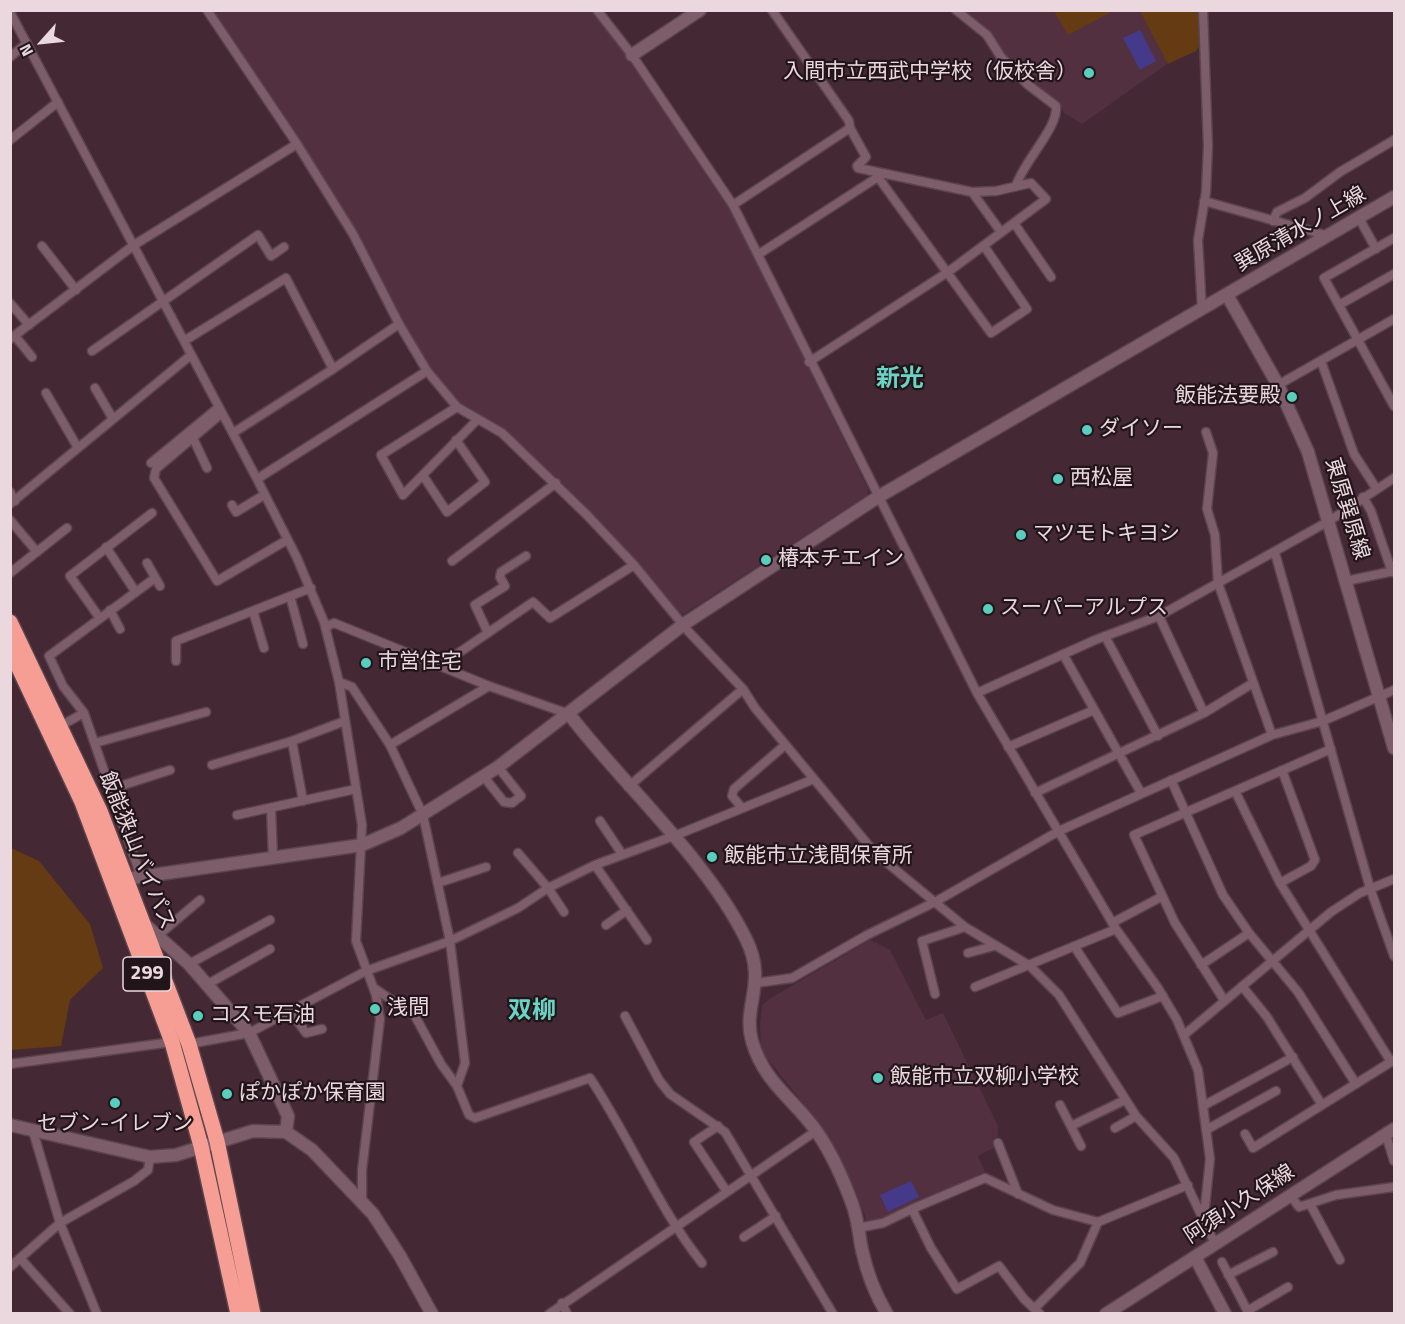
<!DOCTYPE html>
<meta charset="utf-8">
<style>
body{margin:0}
#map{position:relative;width:1405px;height:1324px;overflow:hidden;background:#442834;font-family:"Titillium Web",sans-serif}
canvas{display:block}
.frame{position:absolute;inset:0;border:12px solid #ebd8df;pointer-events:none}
.north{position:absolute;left:12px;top:12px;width:60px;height:60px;-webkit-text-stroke:4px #22151a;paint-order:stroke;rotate:243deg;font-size:16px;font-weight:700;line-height:24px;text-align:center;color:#ebd8df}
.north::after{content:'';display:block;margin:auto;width:21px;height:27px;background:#ebd8df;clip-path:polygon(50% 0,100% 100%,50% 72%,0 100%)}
</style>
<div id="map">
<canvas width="1405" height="1324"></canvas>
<div class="frame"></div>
<div class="north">N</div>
</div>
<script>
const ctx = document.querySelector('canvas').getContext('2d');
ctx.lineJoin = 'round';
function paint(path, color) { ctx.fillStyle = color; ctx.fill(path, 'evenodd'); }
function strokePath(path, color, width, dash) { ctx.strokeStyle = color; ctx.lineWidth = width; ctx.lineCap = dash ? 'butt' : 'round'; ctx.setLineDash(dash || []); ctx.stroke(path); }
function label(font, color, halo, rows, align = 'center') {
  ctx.font = font + ' "Titillium Web","Noto Sans JP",sans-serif'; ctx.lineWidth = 4.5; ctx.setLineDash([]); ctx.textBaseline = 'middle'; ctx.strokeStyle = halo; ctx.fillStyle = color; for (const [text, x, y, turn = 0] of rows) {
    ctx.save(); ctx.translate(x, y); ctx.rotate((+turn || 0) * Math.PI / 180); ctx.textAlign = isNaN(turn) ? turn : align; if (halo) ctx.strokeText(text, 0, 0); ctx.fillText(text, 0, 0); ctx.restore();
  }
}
const built = new Path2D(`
 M211 11H593L629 58 730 209 868 489 867 495 684 614 679 612 604 525 511 437 465 410 438 380 412 345 358 240Z
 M961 11H1200V46L1196 51 1170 62 1082 124 1064 113 1059 103 1029 81Z
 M870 940 890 950 926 1020 943 1013 998 1126 997 1146 978 1156 985 1172 881 1220 868 1223 849 1176 823 1128 766 1057 761 1047 760 1027 762 1005 771 998Z`);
const green = new Path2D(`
 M1054 11H1113L1068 35Z
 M1140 11H1200L1199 46 1196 51 1168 64Z
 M11 848 39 861 90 924 103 968 70 1000 61 1046 11 1050Z`);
const water = new Path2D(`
 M1140 30 1156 61 1140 70 1123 38Z
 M911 1181 919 1197 888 1212 880 1195Z`);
const street = new Path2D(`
 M207 10 297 144 353 234 399 324 427 371 457 407 502 433 587 515 634 565 688 631 743 689 755 708 814 779
 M597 10 632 55 733 205 977 693 1116 929 1158 988 1177 1020 1198 1070 1202 1099 1210 1159 1204 1216
 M772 10 849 121 850 128 866 157 857 166 858 168 972 192 996 191 1031 183 1046 199 948 272 809 362
 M956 10 987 35 1001 57 1027 84 1056 106C1059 127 1023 162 1016 186
 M10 12 257 479 297 558 324 622 339 682 362 825 356 941 376 995 380 1019 362 1170V1201
 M10 57 27 43
 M10 140 58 102
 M878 177 991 333 1027 309 984 246
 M972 192 1001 232
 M1204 201 1329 236
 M733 205 850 128
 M1359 218 1376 249
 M1273 221 1277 212 1305 198 1340 172 1394 140
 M1014 223 1051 277
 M1394 238 1324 278 1394 406
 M42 246 76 290
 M759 254 881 175
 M10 303 29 325
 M1339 305 1394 274
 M1202 310 1198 240 1206 192 1208 146 1203 10
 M15 336 32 357
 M10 339 134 245 297 144
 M184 341 286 278 333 369
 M92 351 258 235 271 256 284 247
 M1321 361 1354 454 1376 488
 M1278 385 1394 319
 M95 388 113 419
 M46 393 78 448
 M457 407 381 455 403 495 477 420
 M222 413 156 469 154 478 217 581 287 540
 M1206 432 1213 453 1207 509 1215 535 1218 583 1272 735
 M233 433 333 369 399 324
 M193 438 207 468
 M151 463 219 407
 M424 477 447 512 485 482 456 440
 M257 479 427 371
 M10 492 15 501
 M1363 497 1371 511 1392 572
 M10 504 191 355
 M232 505 236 512 264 495
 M10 520 37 552
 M106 547 135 591
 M1275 553 1370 888 1394 956
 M452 561 556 483
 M147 563 160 586
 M10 573 67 528
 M1346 581 1394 571
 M290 596 303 644
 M110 610 120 629
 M253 611 264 648
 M1159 616 1204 713
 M99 617 70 576 152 513
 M326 627 334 623 489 686 569 714
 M488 633 475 605 505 586 500 577 501 572 526 556
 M1105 636 1158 736
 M1063 654 1141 793
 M176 661V641L311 588
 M441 665 533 602 550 618 634 565
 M339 682 352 687 390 745 423 815 450 941 465 1063 457 1086
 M977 693 1095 640 1159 616 1329 521 1394 478
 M60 726 84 713
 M292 741 303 801
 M95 743 206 712
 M390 745 489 686
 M1008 747 1094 710
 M212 765 292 741 345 721
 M484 777 504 802 512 803 521 796 498 767
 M1171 780 1223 895 1249 933 1298 992 1356 1084
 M628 787 743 689
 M111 789 170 770
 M1235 791 1280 883 1391 1062
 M1035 793 1204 713 1253 683
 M271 808 273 857
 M742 808 732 796 734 789 785 745
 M237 815 356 789
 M600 821 622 854
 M518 853 548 888 564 912
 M595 865 647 940
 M141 877 84 713 63 686 49 656 155 578
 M438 883 486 867
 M1280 883 1311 866 1315 860 1282 770
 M1112 923 1161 897
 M606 925 627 910
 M161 933 200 900
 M1074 946 1118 1013 1163 996
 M968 953 994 946
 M189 964 270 920
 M1201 965 1249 933
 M756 983 792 978 867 935 935 902 1059 831 1272 735 1323 721 1394 690
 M208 984 270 949
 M1242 986 1267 1017 1322 1105
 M975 987 1116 929
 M374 988 415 1016 441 1064 457 1086 469 1115 475 1118 590 1078C630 1138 657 1206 702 1263
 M935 994 922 941 965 927
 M1224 1000 1175 923 1134 835 1331 749
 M296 1010 298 1022 306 1033 322 1029
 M625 1016 659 1080 670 1094 725 1132 833 1314
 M1184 1035 1331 912 1360 893 1394 879
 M189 1044 249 1033 366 971 450 941 518 908 548 888 595 865 679 834 814 779 874 852 965 927 1030 966 1059 995 1136 1116 1174 1158 1215 1244
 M10 1064 172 1042
 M1060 1105 1081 1146
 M1203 1106 1293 1057
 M718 1126 694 1142 727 1192
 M1071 1126 1125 1100
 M1115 1128 1136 1116
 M1206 1130 1276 1091
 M33 1131 60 1223 97 1314
 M1245 1134 1253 1148 1394 1060
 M1386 1135 1394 1161
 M998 1143 1018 1194
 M1291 1196 1299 1207 1336 1195 1394 1187
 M1310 1204 1340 1260
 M912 1209 985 1178 1053 1210 1098 1222 1188 1185
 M858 1228 883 1223 912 1209 931 1248 957 1289 999 1266 1024 1299 1040 1314
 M744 1237 776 1216
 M20 1258 70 1314
 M1222 1262 1249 1314
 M10 1267 60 1223 134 1181 148 1170 150 1157
 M1228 1275 1273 1252
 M562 1303 567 1314
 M1035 1308 1080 1263 1098 1222
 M1247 1311 1288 1287
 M549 1314 816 1131`);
const secondary = new Path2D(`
 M632 55 700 10
 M1227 295 1278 385 1308 452 1394 748
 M569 714C624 786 706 858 746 939 768 983 742 1005 752 1041 764 1083 794 1099 817 1132 832 1154 844 1181 853 1206 858 1220 859 1236 862 1250 867 1273 875 1294 887 1314
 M118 880 362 845 401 828 498 767 684 624 878 497 1394 197
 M142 922 189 964 249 1033 288 1116 286 1132
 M10 1125 150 1157 176 1155 253 1131 286 1132 312 1150 373 1214 400 1256 432 1314
 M1195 1257 1225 1314
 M1106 1314 1394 1129`);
const highway = new Path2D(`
 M10 622 100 811 189 1044 217 1141 253 1314
 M10 649 82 802 172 1042 201 1146 238 1314`);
const markers = [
 [1089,73,6,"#59cebf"],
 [1292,397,6,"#59cebf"],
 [1087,430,6,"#59cebf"],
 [1058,479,6,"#59cebf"],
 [1021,535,6,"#59cebf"],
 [766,560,6,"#59cebf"],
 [988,609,6,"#59cebf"],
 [366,663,6,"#59cebf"],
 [712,857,6,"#59cebf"],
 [375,1009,6,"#59cebf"],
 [198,1016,6,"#59cebf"],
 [878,1078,6,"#59cebf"],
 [227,1094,6,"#59cebf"],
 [115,1103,6,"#59cebf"]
];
const shields = [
 [147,974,48]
];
const shieldNames = [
 ["299",147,974]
];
const poiNames = [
 ["入間市立西武中学校（仮校舎）",1077,73,"right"],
 ["飯能法要殿",1280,397,"right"],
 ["ダイソー",1099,430],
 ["西松屋",1070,479],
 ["マツモトキヨシ",1033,535],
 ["椿本チエイン",778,560],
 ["スーパーアルプス",1000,609],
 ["市営住宅",378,663],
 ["飯能市立浅間保育所",724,857],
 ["浅間",387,1009],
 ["コスモ石油",210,1016],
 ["飯能市立双柳小学校",890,1078],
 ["ぽかぽか保育園",239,1094],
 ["セブン-イレブン",115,1125,"center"]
];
const streetNames = [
 ["巽原清水ノ上線",1301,230,-30],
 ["東原巽原線",1346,509,73],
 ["飯能狭山バイパス",136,851,68],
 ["阿須小久保線",1240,1205,-33]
];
const quarterNames = [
 ["新光",900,380],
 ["双柳",532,1012]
];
paint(built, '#53303f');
paint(green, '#643b13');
paint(water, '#453989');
strokePath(street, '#5b444e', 11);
strokePath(secondary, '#5b444e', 15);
strokePath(highway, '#5b444e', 18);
strokePath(street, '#7d5d6a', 8);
strokePath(secondary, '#7d5d6a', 12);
strokePath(highway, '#f69e93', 15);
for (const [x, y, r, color] of markers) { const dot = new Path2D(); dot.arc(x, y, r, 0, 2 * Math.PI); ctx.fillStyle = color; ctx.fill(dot); strokePath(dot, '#22151a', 2); }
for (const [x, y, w] of shields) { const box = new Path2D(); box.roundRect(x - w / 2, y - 17, w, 34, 4.5); ctx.fillStyle = '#22151a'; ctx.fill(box); strokePath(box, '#ebd8df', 1.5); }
label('bold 20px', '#ebd8df', null, shieldNames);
label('21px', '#ebd8df', '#22151a', poiNames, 'left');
label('21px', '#ebd8df', '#22151a', streetNames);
label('bold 24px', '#6bd3c5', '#22151a', quarterNames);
</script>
